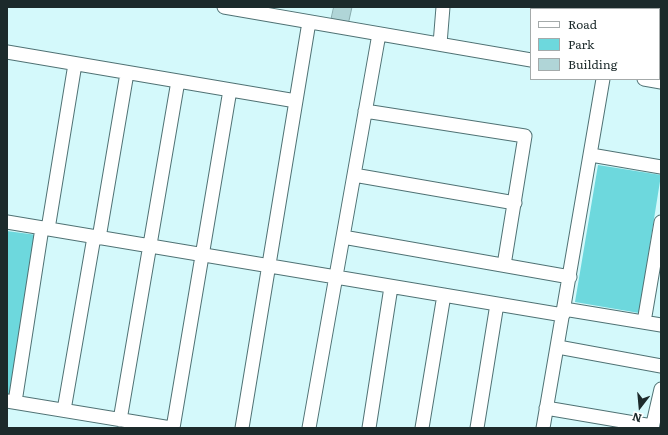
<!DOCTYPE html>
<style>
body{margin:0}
#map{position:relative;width:668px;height:435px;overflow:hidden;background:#d4f9fb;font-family:Literata,serif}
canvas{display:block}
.frame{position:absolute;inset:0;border:8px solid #1c2a2b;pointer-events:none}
.legend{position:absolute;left:530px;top:8px;width:130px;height:72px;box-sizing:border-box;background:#fff;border:1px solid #a4aaaa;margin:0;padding:5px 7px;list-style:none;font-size:12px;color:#1c2a2b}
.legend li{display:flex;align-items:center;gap:8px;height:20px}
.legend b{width:20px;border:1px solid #a4aaaa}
.north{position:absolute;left:620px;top:387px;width:40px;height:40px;-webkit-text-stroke:3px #fff;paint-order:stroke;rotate:196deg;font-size:11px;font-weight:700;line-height:16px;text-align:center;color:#1c2a2b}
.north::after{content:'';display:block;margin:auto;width:14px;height:18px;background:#1c2a2b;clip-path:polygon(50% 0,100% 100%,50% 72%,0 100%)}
</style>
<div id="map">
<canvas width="668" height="435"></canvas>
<div class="frame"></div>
<ul class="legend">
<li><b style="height:5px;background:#fff"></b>Road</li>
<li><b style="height:11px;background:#6dd8dd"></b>Park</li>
<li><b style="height:11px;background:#b0d5d7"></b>Building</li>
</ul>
<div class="north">N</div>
</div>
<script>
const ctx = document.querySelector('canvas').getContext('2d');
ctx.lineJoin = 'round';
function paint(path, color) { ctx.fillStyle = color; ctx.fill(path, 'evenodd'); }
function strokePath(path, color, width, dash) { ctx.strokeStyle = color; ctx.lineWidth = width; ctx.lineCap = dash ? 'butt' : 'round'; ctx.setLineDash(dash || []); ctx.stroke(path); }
const green = new Path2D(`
 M598 165 661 175 639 313 575 302Z
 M7 231 37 235 11 396 7 395Z`);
const building = new Path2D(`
 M334 7H352L348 25 331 21Z`);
const street = new Path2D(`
 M224 7 531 60
 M440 44 443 7
 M7 52 296 101
 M644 79 661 82
 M365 111 525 136 504 265
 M591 155 661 167
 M354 175 515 203
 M7 222 563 315
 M48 229 75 64
 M343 237 570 277
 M99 238 127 73
 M564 309 661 325
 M644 322 661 222
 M558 347 661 366
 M7 401 171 428
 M15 402 42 228
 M546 408 652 426
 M64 410 94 237
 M120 420 178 81
 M173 428 230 90
 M242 428 309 22
 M309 428 379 34
 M369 428 391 287
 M422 428 444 295
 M477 428 497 304
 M543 428 603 79
 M652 428 661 389`);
paint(green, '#6dd8dd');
paint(building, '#b0d5d7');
strokePath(building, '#87aaac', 1);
strokePath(street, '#507274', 15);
strokePath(street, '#fff', 13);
</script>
